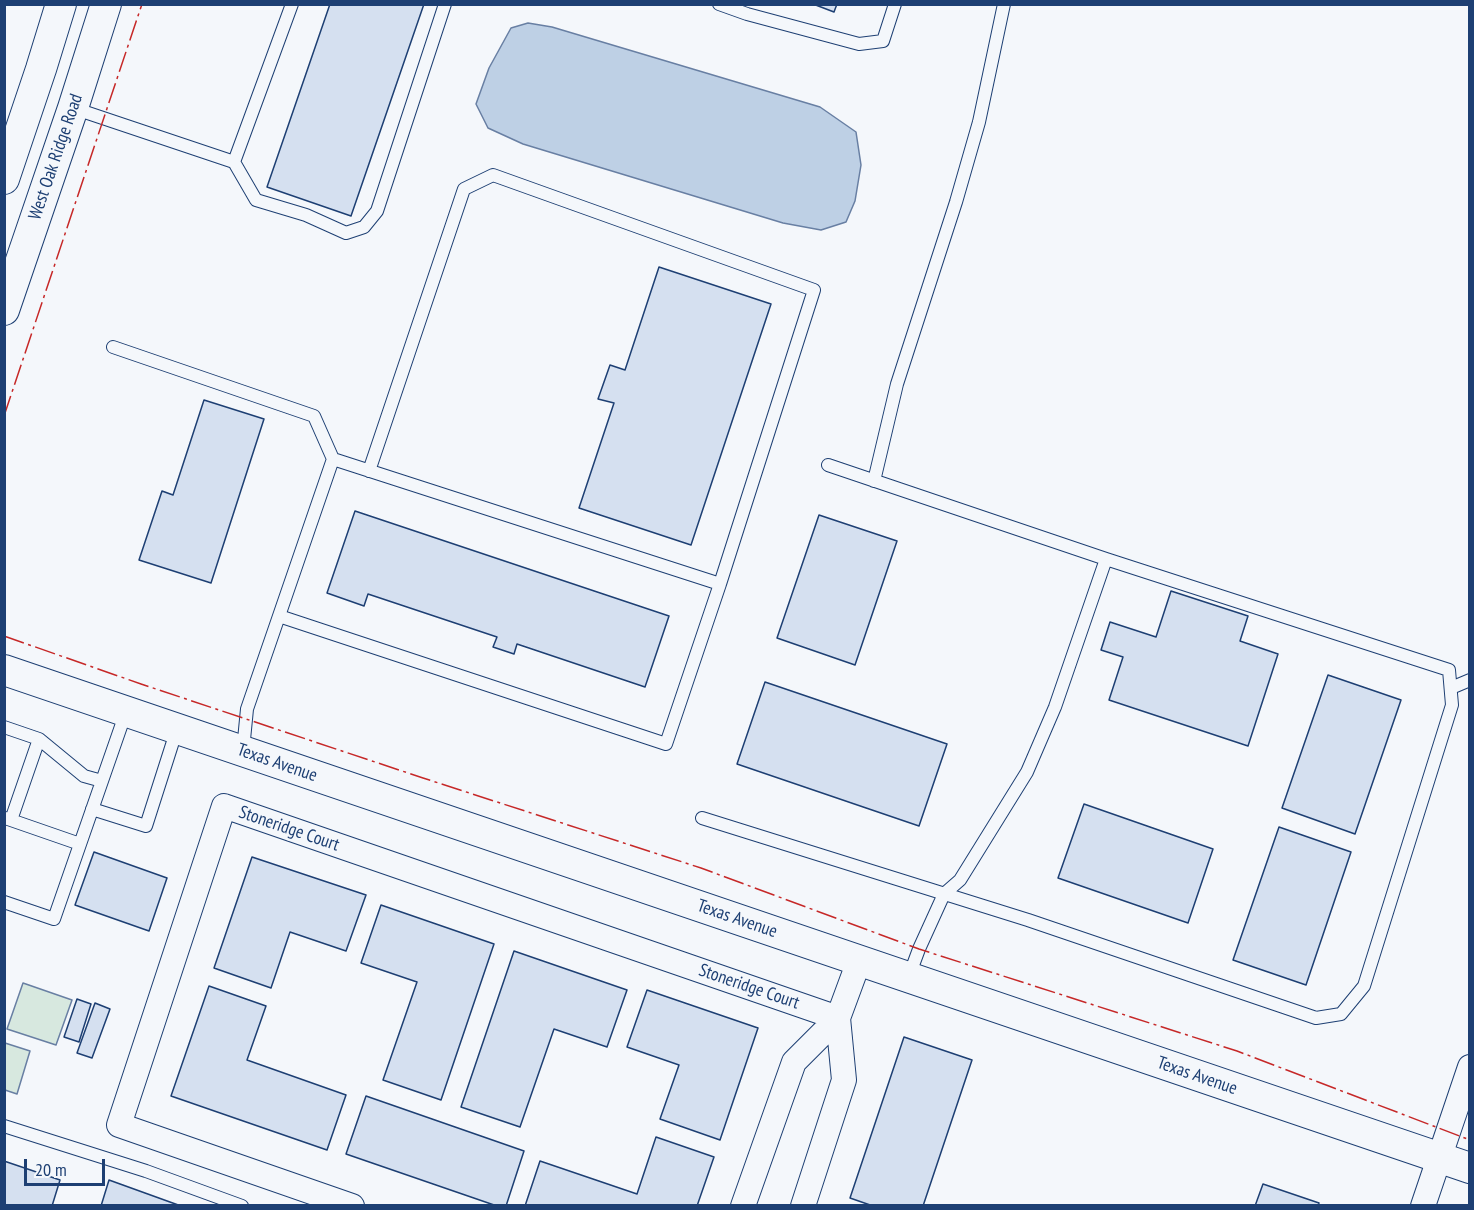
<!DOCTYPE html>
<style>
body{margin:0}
#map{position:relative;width:1474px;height:1210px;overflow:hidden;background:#f4f7fb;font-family:"PT Sans Narrow",sans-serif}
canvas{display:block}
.frame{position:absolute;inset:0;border:6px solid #1d3f73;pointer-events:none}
.scale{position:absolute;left:24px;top:1159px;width:81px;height:27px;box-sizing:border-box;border:3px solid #1d3f73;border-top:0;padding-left:8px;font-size:18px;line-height:21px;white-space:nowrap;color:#1d3f73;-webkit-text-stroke:4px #f4f7fb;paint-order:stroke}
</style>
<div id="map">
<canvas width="1474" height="1210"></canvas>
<div class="frame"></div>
<div class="scale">20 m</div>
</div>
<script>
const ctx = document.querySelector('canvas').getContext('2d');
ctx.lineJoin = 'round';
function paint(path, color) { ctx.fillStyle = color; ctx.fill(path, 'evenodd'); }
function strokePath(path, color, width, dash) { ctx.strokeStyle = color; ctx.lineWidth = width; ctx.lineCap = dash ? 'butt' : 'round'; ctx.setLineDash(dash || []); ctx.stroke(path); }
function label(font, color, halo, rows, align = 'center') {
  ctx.font = font + ' "PT Sans Narrow",sans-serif'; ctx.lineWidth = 4.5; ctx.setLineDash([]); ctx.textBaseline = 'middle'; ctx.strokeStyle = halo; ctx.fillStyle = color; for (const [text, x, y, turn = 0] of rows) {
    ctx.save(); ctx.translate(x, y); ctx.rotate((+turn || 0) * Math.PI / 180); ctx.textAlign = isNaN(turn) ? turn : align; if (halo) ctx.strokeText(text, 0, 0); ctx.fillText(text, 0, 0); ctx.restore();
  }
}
const green = new Path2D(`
 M23 983 72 1000 56 1045 7 1029Z
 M5 1043 30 1051 17 1094 5 1090Z`);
const water = new Path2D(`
 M528 23 552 27 820 107 856 132 861 165 855 201 846 222 821 230 783 223 523 144 488 128 476 104 489 68 511 28Z`);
const building = new Path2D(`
 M330 4H424L351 216 267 187Z
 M813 4H837L834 12Z
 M659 267 771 304 691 545 579 508 614 403 598 399 610 365 625 370Z
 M204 400 264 419 211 583 139 560 162 491 173 495Z
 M355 511 669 616 645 687 517 644 514 654 493 647 497 637 368 594 364 606 327 593Z
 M819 515 897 541 855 665 777 638Z
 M1171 591 1248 616 1240 641 1278 654 1248 746 1109 700 1123 657 1101 650 1110 622 1156 637Z
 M1328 675 1401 700 1355 834 1282 808Z
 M765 682 947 744 919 826 737 764Z
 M1084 804 1213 849 1188 923 1058 878Z
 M1279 827 1351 852 1306 985 1233 960Z
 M94 852 167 878 149 931 75 905Z
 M252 857 366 895 346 951 290 932 271 988 214 968Z
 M381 905 494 944 441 1100 383 1080 417 982 361 963Z
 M514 951 627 990 607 1047 554 1029 520 1127 461 1107Z
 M209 986 266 1006 247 1060 346 1095 327 1150 171 1096Z
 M647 990 758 1028 720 1140 660 1119 679 1065 627 1047Z
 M77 999 91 1004 79 1042 64 1037Z
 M95 1003 110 1009 92 1058 77 1053Z
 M904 1037 972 1060 923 1206H873L850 1198Z
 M366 1096 524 1151 506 1206H497L346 1154Z
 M656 1137 714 1157 697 1206H525L540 1161 637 1194Z
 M4 1161 60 1180 52 1206H4Z
 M109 1180 181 1206H101Z
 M1263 1184 1319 1203 1318 1206H1255Z`);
const service = new Path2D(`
 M719 4 747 14 859 44 883 41 895 4
 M73 108 234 162 292 4
 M234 162 256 200 306 215 346 233 364 227 377 211 445 4
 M113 347 314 416 333 459
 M369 471 464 189 493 175 814 290 720 584
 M874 481 897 384 956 202 979 122 1004 4
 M1451 688 1470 680
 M4 727 39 739 11 820
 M39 739 84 776 102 781
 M243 750 247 709 333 459 720 584 666 744 279 616
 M92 809 146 826 177 729
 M5 818 80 844
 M702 818 1028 920 1316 1018 1341 1014 1364 986 1452 705 1449 670 1106 559 828 465
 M4 902 54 919 126 712
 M909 976 919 949 944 894 960 880 1027 772 1055 707 1106 559
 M4 1126 146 1171 242 1206`);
const minor = new Path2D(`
 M352 1206 119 1125 224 806 838 1018
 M743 1206 794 1062 838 1018 859 961
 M803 1206 844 1080 838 1018
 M1423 1206 1470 1067`);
const tertiary = new Path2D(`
 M4 179 41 69 61 4
 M4 310 73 108 106 4
 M4 670 1470 1168`);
const power = new Path2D(`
 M4 416 142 4
 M4 636 141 684 423 778 701 868 919 949 1237 1051 1470 1140`);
const streetNames = [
 ["West Oak Ridge Road",56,157,-71],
 ["Texas Avenue",277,763,19],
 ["Stoneridge Court",289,829,19],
 ["Texas Avenue",737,919,19],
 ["Stoneridge Court",749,987,19],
 ["Texas Avenue",1197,1076,19]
];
paint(green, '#d7e8df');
strokePath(green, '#687fa3', 1.5);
paint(water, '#bed0e5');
strokePath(water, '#687fa3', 1.5);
paint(building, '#d5e0f0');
strokePath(building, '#1d3f73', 1.5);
strokePath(service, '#1d3f73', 14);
strokePath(minor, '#1d3f73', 26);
strokePath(tertiary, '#1d3f73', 32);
strokePath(service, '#f4f7fb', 12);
strokePath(minor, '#f4f7fb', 24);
strokePath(tertiary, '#f4f7fb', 30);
strokePath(power, '#c62828', 1.5, [21, 4.5, 3, 4.5]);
label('18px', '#1d3f73', '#f4f7fb', streetNames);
</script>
